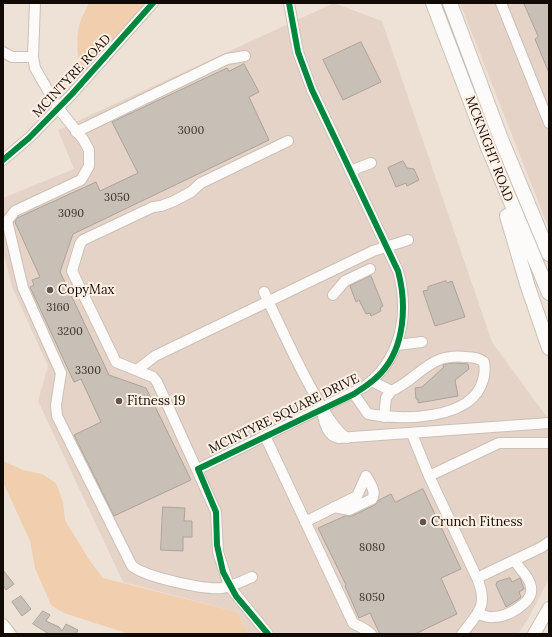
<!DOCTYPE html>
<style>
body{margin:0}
#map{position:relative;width:552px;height:637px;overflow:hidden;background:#eee2d6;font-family:Lora,serif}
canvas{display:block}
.frame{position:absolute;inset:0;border:4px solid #120b05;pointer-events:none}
</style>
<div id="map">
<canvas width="552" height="637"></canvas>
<div class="frame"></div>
</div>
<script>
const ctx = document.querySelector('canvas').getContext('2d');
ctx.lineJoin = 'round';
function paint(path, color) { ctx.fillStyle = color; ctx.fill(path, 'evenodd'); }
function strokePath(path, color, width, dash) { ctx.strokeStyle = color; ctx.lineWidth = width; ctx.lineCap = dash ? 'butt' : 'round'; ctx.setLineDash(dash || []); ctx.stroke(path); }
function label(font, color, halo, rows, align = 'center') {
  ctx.font = font + ' Lora,serif'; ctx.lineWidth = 4; ctx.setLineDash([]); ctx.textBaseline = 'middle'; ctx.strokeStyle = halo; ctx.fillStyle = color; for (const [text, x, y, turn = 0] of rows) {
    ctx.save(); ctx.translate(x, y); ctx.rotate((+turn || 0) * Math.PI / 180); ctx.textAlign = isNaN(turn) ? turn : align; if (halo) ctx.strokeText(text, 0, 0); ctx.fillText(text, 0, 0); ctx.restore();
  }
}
const commercial = new Path2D(`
 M334 3 382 21 492 342 549 420V579L528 619 518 634H249L237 612 123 582 38 401 48 366 12 287 3 251V198L74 169 58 130Z
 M460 3H549V229Z`);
const green = new Path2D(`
 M89 3H146L84 75C77 68 76 36 79 26 81 18 86 10 89 3Z
 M3 461 23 470 42 474 56 483 63 502 65 520 90 561 103 578 237 612 249 634H129L64 613 51 605 35 568 30 541 3 482Z`);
const building = new Path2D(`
 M524 3H549V73L535 39 538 37Z
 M361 42 381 82 343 100 323 60Z
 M244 64 259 92 249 97 269 140 73 234 60 272 109 375 146 388 191 480 114 516 74 435 101 422 81 379 74 382 30 287 34 285 32 280 40 277 15 222 17 218 96 182 100 191 138 173 112 122 227 68 229 71Z
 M403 161 407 168 414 169 419 180 407 186 406 183 396 187 388 168Z
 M371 276 383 306 380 308 381 311 371 316 370 313 366 314 359 300 356 302 350 286Z
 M446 281 447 283 452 281 465 317 435 326 423 291 428 290V287Z
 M453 363 468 364 469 369 455 380 458 396 418 403V399H416L415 388 422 387 444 367 443 365Z
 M423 489 461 569 441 578 457 614 415 634H380L370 613 359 618 345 586 346 585 318 528 345 516H352L375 505 379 500 391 494 395 502Z
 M163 507 185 508 184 521H192V537H183V551L161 550Z
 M3 570 14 584 6 590 3 585Z
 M510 578 512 582 520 578 524 589 519 592 521 597 519 599 506 607 496 585 497 582Z
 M21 596 31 609 22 616 12 602Z
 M43 611 50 615 46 621 59 627 62 631 66 624 78 630 76 634H49L33 624Z`);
const minor = new Path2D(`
 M35 3 33 57 35 68 58 108 83 139 89 150V166L81 180 15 211 7 221 23 288 61 373 56 405 57 416 132 566C146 577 204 590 222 588 233 586 242 581 252 577
 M501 3 549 123
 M3 52 12 57H33
 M76 132 227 59 245 56
 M3 160 29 138 72 94 153 3
 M350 171 371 163
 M264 292C277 319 324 426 347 438
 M333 295 345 281 370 269
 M397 345 422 342
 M137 370 155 356 373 251 408 240
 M354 394 368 414C402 420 472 421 483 380 485 374 485 368 484 362 479 358 473 357 466 357 427 353 421 378 391 391L372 381
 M322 408C323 419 326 435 338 438L549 423
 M384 417 386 398 391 391
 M412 434 429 476 477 578C489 606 478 613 462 634
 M265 436 353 623 366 630 371 634
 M198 469 364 387C401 360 410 314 398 271L312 90 298 52 289 3
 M429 476 499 443H549
 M334 507 349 510 372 499C377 492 370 483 366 476
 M305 522 357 496 366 476
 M477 578 542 547 549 542
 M478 614C483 615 488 618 493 617 507 617 534 603 531 587 529 575 519 570 515 560
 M3 624 11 634
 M268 634 229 586 218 552 216 512 157 382 153 377 116 362 72 271 80 244 83 240 153 207 161 206 174 201 191 192 201 183 288 141`);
const major = new Path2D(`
 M534 634 549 608`);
const highway = new Path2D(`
 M433 3 487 145 549 293
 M450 3 501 139 549 254
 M507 216 528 287 549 348`);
const cycleway = new Path2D(`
 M3 160 29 138 72 94 153 3
 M268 634 236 596 223 572 217 545 216 512 198 469 354 394C363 388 373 382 381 373 405 347 407 304 398 271L312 90 298 52 289 3`);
const markers = [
 [50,290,4,"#5f564e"],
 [119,401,4,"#5f564e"],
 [423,522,4,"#5f564e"]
];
const numberNames = [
 ["3000",191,131],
 ["3050",117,198],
 ["3090",71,214],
 ["3160",58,308],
 ["3200",70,332],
 ["3300",88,371],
 ["8080",372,548],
 ["8050",372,598]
];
const streetNames = [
 ["MCINTYRE ROAD",72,76,-47],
 ["MCKNIGHT ROAD",489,149,69],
 ["MCINTYRE SQUARE DRIVE",284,414,-26]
];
const poiNames = [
 ["CopyMax",58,290],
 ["Fitness 19",127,401],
 ["Crunch Fitness",431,522]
];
paint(commercial, '#e5d3c8');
paint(green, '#f1ceae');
paint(building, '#c8bfb6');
strokePath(building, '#ada39a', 1);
strokePath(minor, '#cac0b8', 12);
strokePath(major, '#cac0b8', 14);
strokePath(highway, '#cac0b8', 16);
strokePath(minor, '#fcfbf9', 10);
strokePath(major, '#fcfbf9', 12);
strokePath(highway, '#fcfbf9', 14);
strokePath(cycleway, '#00873e', 6);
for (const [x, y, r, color] of markers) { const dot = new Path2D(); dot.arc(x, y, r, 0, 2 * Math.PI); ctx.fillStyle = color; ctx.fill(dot); strokePath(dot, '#fff0e4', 1.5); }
label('11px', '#403831', null, numberNames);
label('13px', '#120b05', '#fff0e4', streetNames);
label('13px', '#120b05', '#fff0e4', poiNames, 'left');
</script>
